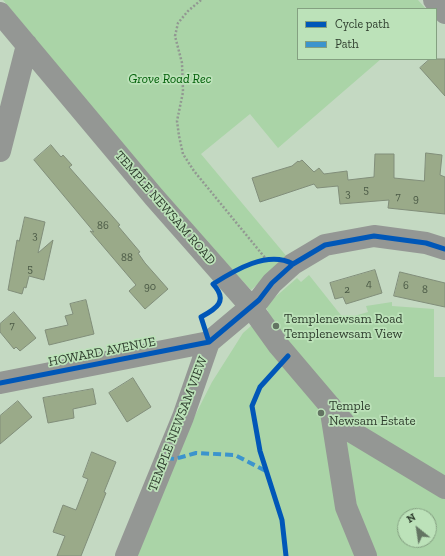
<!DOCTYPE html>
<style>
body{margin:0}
#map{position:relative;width:445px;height:556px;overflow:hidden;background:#c4d9c2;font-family:"Zilla Slab",serif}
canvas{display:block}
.legend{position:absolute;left:297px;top:8px;width:140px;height:52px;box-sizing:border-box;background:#bce2b9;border:1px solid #84a081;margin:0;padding:5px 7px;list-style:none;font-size:12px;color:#2f3e2e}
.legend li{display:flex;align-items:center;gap:8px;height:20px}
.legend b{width:20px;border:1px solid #84a081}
.north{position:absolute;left:397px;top:508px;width:40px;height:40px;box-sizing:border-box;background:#bce2b9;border:1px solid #84a081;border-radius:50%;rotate:330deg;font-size:11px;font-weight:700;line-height:16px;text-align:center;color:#2f3e2e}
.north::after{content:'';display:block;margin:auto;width:14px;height:18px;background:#637462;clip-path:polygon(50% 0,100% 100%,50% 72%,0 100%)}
</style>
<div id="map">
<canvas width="445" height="556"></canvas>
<ul class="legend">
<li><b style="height:5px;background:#0057b8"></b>Cycle path</li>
<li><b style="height:5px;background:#3c94cd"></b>Path</li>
</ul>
<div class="north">N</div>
</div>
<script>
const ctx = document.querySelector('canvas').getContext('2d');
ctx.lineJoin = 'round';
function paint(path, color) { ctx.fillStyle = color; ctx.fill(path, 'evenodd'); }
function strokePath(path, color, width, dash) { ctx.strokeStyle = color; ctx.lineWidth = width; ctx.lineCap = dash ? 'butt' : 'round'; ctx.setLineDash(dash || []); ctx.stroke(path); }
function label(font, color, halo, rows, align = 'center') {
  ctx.font = font + ' "Zilla Slab",serif'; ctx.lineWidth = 3.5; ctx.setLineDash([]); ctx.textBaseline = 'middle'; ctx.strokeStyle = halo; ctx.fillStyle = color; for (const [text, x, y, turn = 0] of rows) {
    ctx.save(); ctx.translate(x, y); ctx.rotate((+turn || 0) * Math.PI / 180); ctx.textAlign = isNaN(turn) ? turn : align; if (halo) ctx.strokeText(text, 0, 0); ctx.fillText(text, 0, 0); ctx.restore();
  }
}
const green = new Path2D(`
 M3 0H418L426 9H298V59H381L278 148 250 114 201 154 288 258 251 290 172 204Z
 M309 275 344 319 368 312 366 306 392 302V306L434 309V377H445V556H136L182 441 212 382 243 333 268 311 265 306 297 278 301 282ZM405 516H429V540H405Z`);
const building = new Path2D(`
 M430 59H445V96L420 68Z
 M51 145 61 157 63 155 72 165 69 167 120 225 118 226 140 252 138 253 145 263 168 289 145 309 129 291 136 285 90 231 94 232 34 160Z
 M426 153 442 155 440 175 445 177V214L388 208 389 200 340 204 338 186 317 188 314 184 260 202 252 178 292 166 298 161 299 162 302 160 314 172 319 168 324 174 347 171 348 180 374 177 375 154H394V178L424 181Z
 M25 217 45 222 38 253 53 240 44 280 29 276 26 288 24 287 22 294 8 290 17 240 19 241Z
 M375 270 382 293 346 304 343 297 335 299 330 283Z
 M400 272 445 283V307L394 296Z
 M86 300 94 334 49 345 45 330 68 325 65 316 73 314 70 304Z
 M14 312 36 338 20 351 16 347 14 349 0 332V324Z
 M133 378 151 407 127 422 109 393Z
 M93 389 96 404 73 409 74 418 48 423 43 398Z
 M18 401 32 417 0 444V416Z
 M92 452 116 462 104 492 106 493 81 556H57L65 536 53 532 63 505 76 510 88 479 83 477Z`);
const path = new Path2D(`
 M201 0 188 11 178 23 175 36 182 63 183 92 177 121 179 136 183 154 194 171 266 259
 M275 370 260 387 252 406 260 451 282 520 286 556`);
const minor = new Path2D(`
 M434 0 445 13
 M0 13 154 197 251 307 279 346 352 432 445 488
 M0 151 27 45
 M0 383 209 342
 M330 406 346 507 366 556
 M126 556 183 417 209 342 259 300 272 283 293 264 325 245 374 236 426 243 445 249`);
const quiet = new Path2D(`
 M166 458 175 459 196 453 235 455 266 471`);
const cycleway = new Path2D(`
 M209 342 201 317C216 309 229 301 213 284 235 270 268 250 293 264
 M0 383 209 342 259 300 272 283 293 264 325 245 374 236 426 243 445 249
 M286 556 282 520 260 451 252 406 260 387 288 356`);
const markers = [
 [276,326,4,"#637462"],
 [321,413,4,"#637462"]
];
const numberNames = [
 ["5",366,190],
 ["3",348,194],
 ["7",398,197],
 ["9",416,199],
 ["86",103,226],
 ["3",35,236],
 ["88",127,258],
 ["5",30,269],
 ["4",369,284],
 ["6",406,286],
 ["90",150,287],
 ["2",347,290],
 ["8",425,290],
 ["7",12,326]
];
const parkNames = [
 ["Grove Road Rec",170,79]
];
const streetNames = [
 ["TEMPLE NEWSAM ROAD",165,208,49],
 ["HOWARD AVENUE",102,352,-11],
 ["TEMPLE NEWSAM VIEW",178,424,-69]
];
const poiNames = [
 ["Templenewsam Road",284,319],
 ["Templenewsam View",284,334],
 ["Temple",329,406],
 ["Newsam Estate",329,421]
];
paint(green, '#aad4a7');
paint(building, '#9aaa89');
strokePath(building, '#818e7a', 1);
strokePath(path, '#929892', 2.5, [2, 2]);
strokePath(minor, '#949794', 22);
strokePath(quiet, '#3c94cd', 4, [8, 4]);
strokePath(cycleway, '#0057b8', 5);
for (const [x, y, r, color] of markers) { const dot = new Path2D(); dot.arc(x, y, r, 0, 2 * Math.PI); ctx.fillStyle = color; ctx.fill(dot); strokePath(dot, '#bce2b9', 1.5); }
label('11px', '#4a5945', null, numberNames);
label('italic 13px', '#005f08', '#bce2b9', parkNames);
label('13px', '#2f3e2e', '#bce2b9', streetNames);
label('13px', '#2f3e2e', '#bce2b9', poiNames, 'left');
</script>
